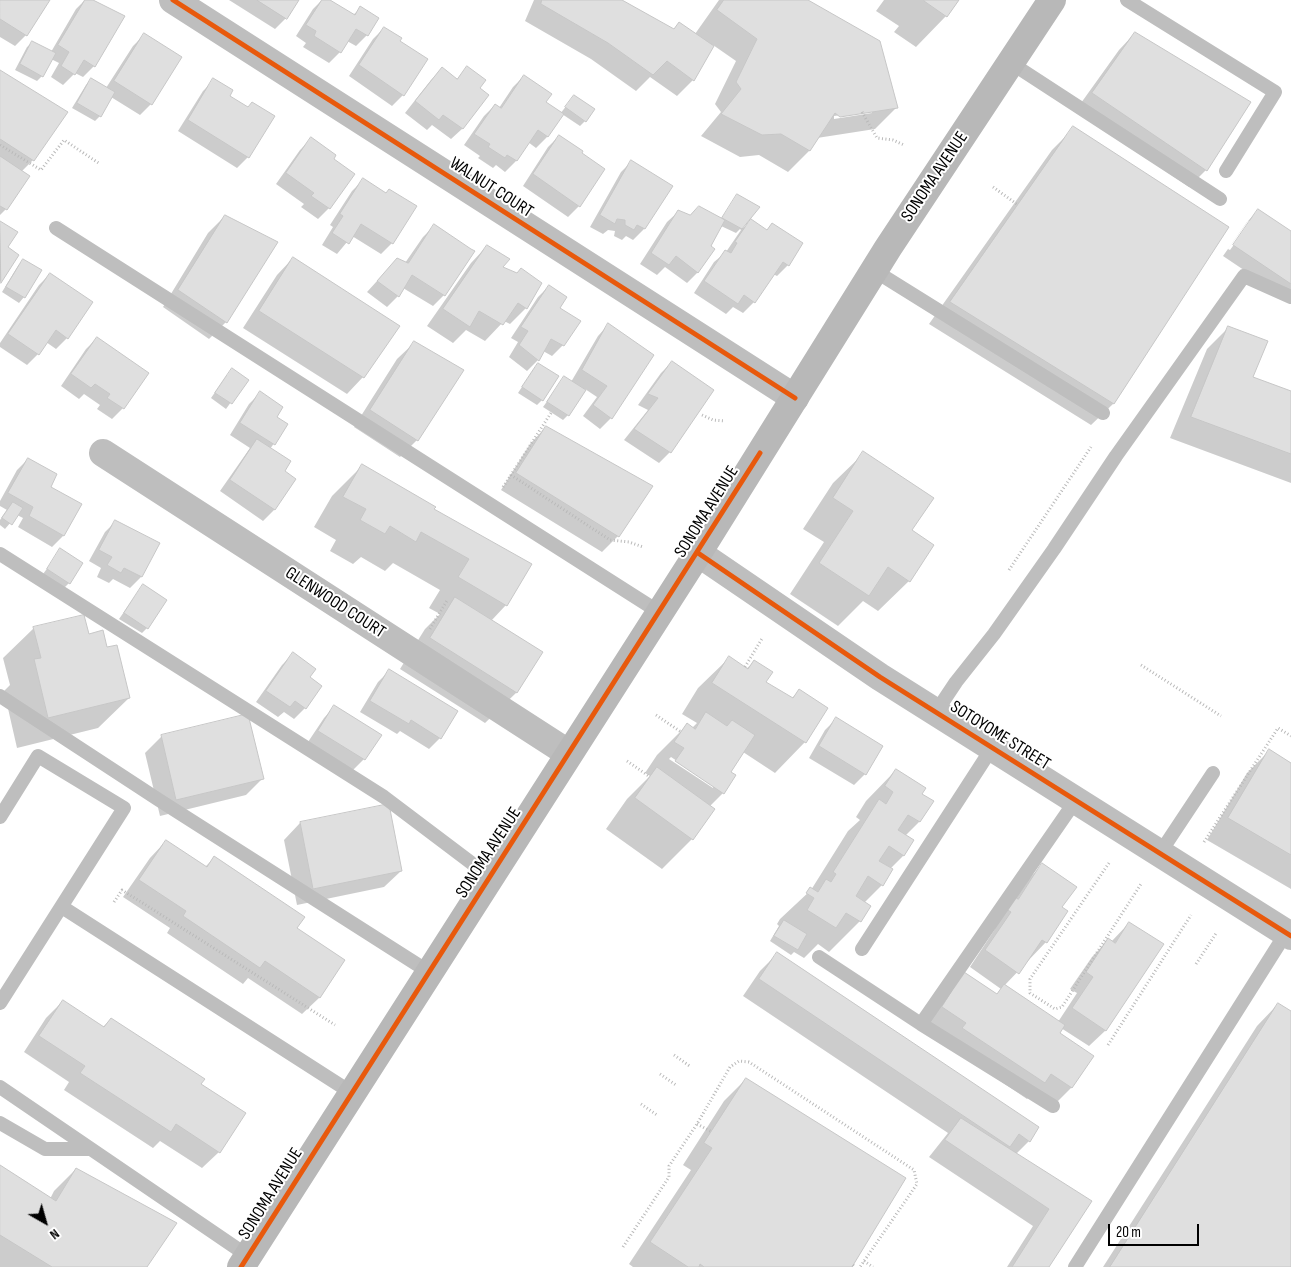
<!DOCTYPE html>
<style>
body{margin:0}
#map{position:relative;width:1291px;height:1267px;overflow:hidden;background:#fff;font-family:"Sofia Sans Condensed",sans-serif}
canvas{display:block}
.north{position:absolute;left:20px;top:1197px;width:50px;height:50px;-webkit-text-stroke:4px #fff;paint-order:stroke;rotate:142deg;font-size:14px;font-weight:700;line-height:20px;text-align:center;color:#000}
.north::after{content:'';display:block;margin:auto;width:18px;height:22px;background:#000;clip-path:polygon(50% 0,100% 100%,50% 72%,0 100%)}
.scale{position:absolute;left:1108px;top:1224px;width:91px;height:22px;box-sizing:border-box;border:2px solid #000;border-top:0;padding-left:6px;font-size:15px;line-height:18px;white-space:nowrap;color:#000;-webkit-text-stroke:4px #fff;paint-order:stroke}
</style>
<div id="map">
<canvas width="1291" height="1267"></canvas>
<div class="north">N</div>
<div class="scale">20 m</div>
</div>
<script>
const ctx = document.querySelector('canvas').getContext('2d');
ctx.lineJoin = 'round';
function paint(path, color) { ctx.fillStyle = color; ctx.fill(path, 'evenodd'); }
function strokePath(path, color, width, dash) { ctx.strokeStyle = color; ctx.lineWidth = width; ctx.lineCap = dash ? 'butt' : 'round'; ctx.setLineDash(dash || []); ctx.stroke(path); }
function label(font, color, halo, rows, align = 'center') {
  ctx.font = font + ' "Sofia Sans Condensed",sans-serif'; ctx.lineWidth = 4; ctx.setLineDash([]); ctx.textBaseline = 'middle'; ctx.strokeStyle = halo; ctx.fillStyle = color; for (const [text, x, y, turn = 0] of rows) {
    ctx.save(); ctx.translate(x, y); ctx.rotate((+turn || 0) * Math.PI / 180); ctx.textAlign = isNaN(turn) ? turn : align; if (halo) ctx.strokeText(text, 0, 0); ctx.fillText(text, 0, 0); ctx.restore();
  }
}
const shadow = new Path2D(`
 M0 0H48L26 35 15 46 0 37Z
 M85 0H91L94 66 83 77 75 73 63 85 51 77 59 63 51 59 42 76 37 81 15 70 27 47 33 42 51 52 76 9Z
 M229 0H298L286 18 275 29Z
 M322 0H328L353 15 361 8 367 35 356 46 347 41 340 52 329 63 303 47 306 43 296 36 313 9Z
 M534 0H619L673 30 679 23 695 34 719 0H806L896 108 875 129 817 138 810 150 788 172 759 155 740 157 701 136 721 112 715 104 736 61 713 45 693 80 677 96 650 77 636 91 591 59 525 21ZM872 111V113L834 119V116Z
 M884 0H957L946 16 916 47 894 32 899 26 876 11Z
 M384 28 398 42 426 60 403 95 392 106 349 76 373 39Z
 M1135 33 1206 170 1189 187 1076 110 1119 50Z
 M144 35 151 104 140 115 111 97 100 116 95 121 72 108 86 85 91 80 106 88 133 46Z
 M468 68 478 88 487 95 462 129 451 139 432 125 427 130 405 113 431 80 442 69 456 80Z
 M0 72 66 112 33 160 21 172 6 209 0 215Z
 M524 76 545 103 560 114 574 96 585 121 580 126 562 114 547 137 536 148 528 142 516 161 505 172 496 165 493 168 478 158 480 156 464 145 484 116 495 105 499 108 513 87Z
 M214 80 228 96 248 157 237 168 178 131 203 91Z
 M1074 128 1227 228 1113 404 1091 425 929 324 1052 150Z
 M559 136 579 206 568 217 523 186 548 147Z
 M311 139 329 208 318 219 301 207 304 204 276 184 300 150Z
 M632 161 671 186 644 229 633 240 626 236 622 240 614 236 615 231 608 230 603 234 590 227 621 172Z
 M363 180 386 194 415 207 392 243 381 254 352 236 337 254 322 245 333 227 330 225 352 191Z
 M738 196 742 227 744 228 751 221 766 231 772 224 788 265 777 276 773 274 754 302 743 313 733 307 726 314 694 293 714 262 726 252 741 230 740 229 736 233 721 226 698 272 687 283 665 267 657 275 640 264 667 222 679 211 690 217 721 219Z
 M1258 211 1291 233V295L1287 299 1223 256 1247 222ZM1248 221H1251L1230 250 1228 249Z
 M225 216 277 243 226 322 209 339 163 307 208 233Z
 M0 222 16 233 6 248 18 255 0 282Z
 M434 226 444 295 433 306 403 288 398 296 387 307 367 292 397 259 405 263 423 237Z
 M487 246 526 308 510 324 504 321 485 341 466 330 453 343 427 326 471 263Z
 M293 258 363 377 347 394 243 328 277 275Z
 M23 260 24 297 19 303 2 292 18 266Z
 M50 274 67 338 56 349 46 342 38 354 27 365 0 347V343L39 285Z
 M549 286 559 309 563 345 552 356 543 351 538 360 527 371 509 357 518 342 511 338 538 297Z
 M608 325 652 355 611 418 600 429 583 416 597 397 585 389 568 415 563 420 543 407 564 378 571 382 598 336Z
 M1228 328 1251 378 1291 393V483L1170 438 1207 349Z
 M97 338 123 408 112 419 97 409 100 405 84 394 79 399 61 386 86 349Z
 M414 343 417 440 400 457 354 427 397 359Z
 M672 362 670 452 659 463 624 440 648 410 638 405 661 373Z
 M538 364 542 400 537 405 518 393 533 370Z
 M227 375 247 380 226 409 211 398Z
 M260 393 275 417 287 425 270 449 283 471 295 480 274 510 263 521 220 491 250 448 230 435 249 404Z
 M546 427 618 536 602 552 501 490 530 444Z
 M864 453 910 531 909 581 878 611 863 601 838 626 790 594 824 542 803 529 833 483Z
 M28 459 49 487 81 505 63 536 52 547 18 527 23 518 17 515 5 529 0 525V520L7 510 0 506V501L17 470Z
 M362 466 432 510 506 605 491 621 541 653 516 693 485 723 400 669 425 629 440 614 429 608 440 590 393 563 385 571 361 557 353 564 330 551 336 540 314 527 332 496Z
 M116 521 158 544 141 577 130 588 113 579 109 583 97 577 101 568 89 561 105 532Z
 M61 550 69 583 64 588 43 574Z
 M143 585 147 628 142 633 119 619Z
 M34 628 88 635 106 649 129 698 98 728 17 748 4 691 10 685 3 658Z
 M293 654 308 678 320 687 305 708 294 719 284 712 278 717 256 702 282 665Z
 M729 658 746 669 754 662 765 682 791 699 799 691 805 742 775 773 743 752 729 772 723 793 710 806 692 839 662 869 606 829 627 799 650 776 645 773 657 755 687 725 692 728 697 723 682 714 698 688ZM671 757 713 785V788L669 759Z
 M389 671 440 738 429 749 400 731 397 734 360 712 378 682Z
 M334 707 364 759 353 770 308 742 324 718Z
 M247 716 262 779 246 795 160 816 145 753 161 737Z
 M836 719 865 774 854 785 809 758 825 730Z
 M1269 751 1291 764V889L1207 840 1247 773Z
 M896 770 921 794 932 801 919 822 905 836 903 856 890 869 882 885 864 903 869 906 860 921 829 952 818 944 804 958 794 952 791 955 770 941 779 926 777 924 780 919 811 890 848 831 860 820 856 817 866 801Z
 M300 823 401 871 384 887 297 905 284 840Z
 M166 841 205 867 214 858 295 928 344 961 319 998 302 1014 248 978 243 984 167 933 170 928 123 897 150 858Z
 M1042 865 1061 908 1046 942 1004 986 1058 1022 1077 993 1070 989 1092 957 1108 940 1111 942 1129 923 1106 1030 1089 1046 1061 1028 1058 1033 1092 1056 1071 1088 1055 1104 1035 1091 1027 1099 947 1045 926 1024 948 991 996 995 1001 989 970 967 995 929 990 926 1026 882Z
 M777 954 1029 1141 1016 1154 1090 1202 1047 1267H1007L1033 1226 929 1157 948 1133 743 996 760 971Z
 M63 1001 103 1027 111 1019 200 1085 219 1152 202 1168 160 1141 153 1148 64 1090 69 1082 24 1052 46 1018Z
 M1278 1004 1291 1013V1267H1103L1257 1026Z
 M746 1079 850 1267H633L629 1264 691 1170 683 1165 724 1101Z
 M0 1167 50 1199 54 1191 76 1169 146 1267H0Z`);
const building = new Path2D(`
 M0 0H50L27 36 0 19Z
 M85 0H93L125 16 95 67 84 60 75 75 61 66 69 52 58 45Z
 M257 0H299L287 19Z
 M322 0H330L355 15 360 6 379 18 368 36 356 29 341 53 314 36 316 31 306 25Z
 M542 0H622L674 29 679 22 714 46 694 81 667 61 653 75 608 43 541 4Z
 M724 0H808L880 41 898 108 840 117 835 113 810 151 781 134 762 135 721 114 741 89 736 82 757 39 717 10Z
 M925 0H959L947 17 924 1Z
 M384 27 402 38 400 41 428 59 404 96 359 65Z
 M1135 32 1251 102 1207 171 1092 93Z
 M144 33 182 57 152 105 114 81Z
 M32 41 56 53 43 77 20 64Z
 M467 66 486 80 480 88 489 95 463 129 443 115 439 120 415 101 442 67 457 79Z
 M0 70 68 112 34 161 0 139Z
 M524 75 552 94 546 102 564 114 548 137 538 130 517 161 507 155 505 158 488 147 490 144 474 134 495 104 501 108Z
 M91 78 115 92 101 117 77 103Z
 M213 78 233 90 230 96 248 107 252 102 275 116 249 158 188 120Z
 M574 95 595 109 586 122 565 107Z
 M1073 126 1229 227 1114 404 950 302Z
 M559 135 583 151 582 153 605 169 580 207 533 174Z
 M311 137 336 155 334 159 355 174 330 209 311 196 314 193 286 173Z
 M0 156 30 176 7 210 0 206Z
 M631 160 673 186 645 229 637 225 634 230 625 225V220L617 219 615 224 600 215Z
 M363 178 386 193 389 189 417 206 393 244 361 224 349 244 332 233 343 216 340 214Z
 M737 194 760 207 742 229 722 218Z
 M699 206 725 220 711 246 715 249 698 273 676 256 669 265 651 253 678 210 690 215Z
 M1258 209 1291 231V284L1233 245Z
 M225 215 278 242 227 323 178 290Z
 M751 219 767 230 772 223 803 243 789 266 783 262 755 303 744 295 738 304 704 281 725 250 731 253 737 243 735 242Z
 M0 221 18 232 8 247 19 255 1 283Z
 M434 224 471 249 475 251 445 296 412 275 399 297 377 281 397 258 408 263Z
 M487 245 510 259 503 267 517 273 521 268 542 283 527 309 518 303 503 325 479 311 470 327 443 309Z
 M293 257 400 326 364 378 259 311Z
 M23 259 42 270 25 298 6 287Z
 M50 273 93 302 68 339 56 330 39 355 8 334Z
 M549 285 567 297 560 308 581 321 564 346 551 339 539 361 519 345 528 331 521 327Z
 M608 323 654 355 612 419 593 405 607 386 582 370Z
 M1228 326 1268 341 1253 377 1291 391V454L1191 417Z
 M97 337 149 373 124 409 107 398 110 394 95 384 91 388 71 374Z
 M414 341 464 370 418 441 370 410Z
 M672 361 714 390 671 453 634 429 658 398 648 394Z
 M538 363 559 376 543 401 522 387Z
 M232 368 249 380 232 404 215 393Z
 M564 376 586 390 569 416 547 402Z
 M260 391 283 407 277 417 288 424 275 445 240 423Z
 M546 426 653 486 619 537 516 473Z
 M257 439 291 461 285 471 296 479 275 510 230 480Z
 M863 451 934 498 912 530 934 545 910 582 888 567 869 596 819 563 853 511 833 498Z
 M28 458 57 474 51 487 82 504 64 536 29 516 33 507 8 493Z
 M362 464 436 507 434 509 532 564 507 606 458 577 469 559 421 532 416 542 390 526 385 534 360 520 366 509 343 497Z
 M13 502 23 508 12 525 2 518Z
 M115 520 160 543 142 577 124 568 121 573 107 565 112 557 99 550Z
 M60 548 83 563 70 584 47 569Z
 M143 584 167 600 148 629 124 613Z
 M455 597 543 652 517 693 430 638Z
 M84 615 89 634 103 630 107 647 117 645 130 698 48 718 34 659 41 658 33 627Z
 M293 652 316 669 310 677 322 686 306 709 295 701 290 707 266 691Z
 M729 656 748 669 754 660 773 672 766 682 793 698 799 689 828 708 806 743 712 683Z
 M389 669 458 711 441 739 411 720 409 724 370 701Z
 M334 705 382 735 365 760 318 731Z
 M706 712 727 726 732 720 755 735 731 772 736 775 724 794 675 761 684 748 674 742 687 723 695 729Z
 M248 714 264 779 176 800 161 735Z
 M836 717 883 746 866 775 819 746Z
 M1269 749 1291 763V855L1228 818Z
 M657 767 715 809 693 840 635 798Z
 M896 769 926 788 922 794 934 801 920 822 908 815 898 830 914 840 904 856 889 846 879 861 893 869 883 886 868 876 856 896 871 906 861 922 846 913 836 928 807 910 814 898 806 893 810 887 818 892 826 879 831 882 836 874 833 872 879 799 886 804 893 792 885 786Z
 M389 804 402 871 313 889 300 822Z
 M166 840 207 867 214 856 305 917 297 928 345 960 320 998 265 961 260 968 183 916 186 911 139 880Z
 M1042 863 1077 887 1062 907 1068 911 1047 943 1042 940 1019 974 985 950 1011 912 1006 909 1015 897 1018 899Z
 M784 920 807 934 798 950 774 936Z
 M1129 922 1164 944 1106 1031 1072 1008 1093 977 1086 972 1108 938 1115 943Z
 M777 952 1039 1127 1030 1142 1019 1134 1010 1147 759 979Z
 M964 972 997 994 1004 984 1065 1025 1060 1033 1094 1056 1072 1088 1051 1074 1045 1083 962 1028 966 1023 942 1007Z
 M63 1000 104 1027 111 1018 205 1079 201 1084 246 1113 220 1153 176 1124 171 1132 80 1073 85 1066 39 1036Z
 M1278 1003 1291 1011V1267H1110Z
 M746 1078 906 1178 852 1267H704L700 1264 699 1267H688L650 1242 712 1148 704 1143Z
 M961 1118 1092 1201 1049 1267H1012L1049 1209 945 1140Z
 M0 1165 56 1201 76 1168 177 1223 147 1267H52L0 1235Z`);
const path = new Path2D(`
 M862 112 877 138 893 140 904 145
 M0 145 41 170 64 140 100 164
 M993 187 1018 205
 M551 413 511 475 610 540 629 542 643 547
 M702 415 713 420 725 421
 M503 487 511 475
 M1009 570 1091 447
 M430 629 448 599
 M1141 665 1221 716
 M745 667 763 637
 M656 715 681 732
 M627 761 650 777
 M1204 842 1278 728 1291 736
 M1109 863 1030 979V993L1055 1009 1062 1007 1141 884
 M114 902 122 890 335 1025
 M1196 964 1217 932
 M1108 1045 1191 915
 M674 1055 691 1067
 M660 1074 676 1085
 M641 1104 657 1115
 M697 1124 712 1132
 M623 1247 669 1177V1166L697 1124 730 1067 739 1061 749 1062 914 1170 917 1184 860 1267
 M864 1261 873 1267
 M853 1265 855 1267`);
const lane = new Path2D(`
 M1127 0 1275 92 1226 171
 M1011 63 1220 199
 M56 228 659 612
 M875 271 1103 413
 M0 554 384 797 490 877
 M0 696 159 800 429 972
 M936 712 956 682 994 634 1054 549 1116 456 1244 276 1291 297
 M0 817 38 756 124 808 0 1003
 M1160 853 1213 773
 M62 907 352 1093
 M862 949 992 748
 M819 957 921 1024 1053 1106
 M921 1024 1076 800
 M0 1087 248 1256
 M0 1123 45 1149H91
 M1075 1267 1286 933`);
const street = new Path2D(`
 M173 0 795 398
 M103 453 568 753
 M698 553 880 677 1291 936`);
const secondary = new Path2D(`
 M241 1267 698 553 888 248 1052 0`);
const cycleway = new Path2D(`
 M173 0 795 398
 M698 553 880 677 1291 936
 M241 1267 760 453`);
const streetNames = [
 ["SONOMA AVENUE",935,177,-56],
 ["WALNUT COURT",491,188,33],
 ["SONOMA AVENUE",707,512,-58],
 ["GLENWOOD COURT",335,603,33],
 ["SOTOYOME STREET",1000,736,32],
 ["SONOMA AVENUE",489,853,-57],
 ["SONOMA AVENUE",271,1194,-58]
];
paint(shadow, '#0003');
paint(building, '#dfdfdf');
strokePath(building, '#c7c7c7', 1);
strokePath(path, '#b9b9b9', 3, [1, 2.5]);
strokePath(lane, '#bebebe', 14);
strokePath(street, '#bebebe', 28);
strokePath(secondary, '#b8b8b8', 28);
strokePath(cycleway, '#e8590c', 5);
label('18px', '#000', '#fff', streetNames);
</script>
